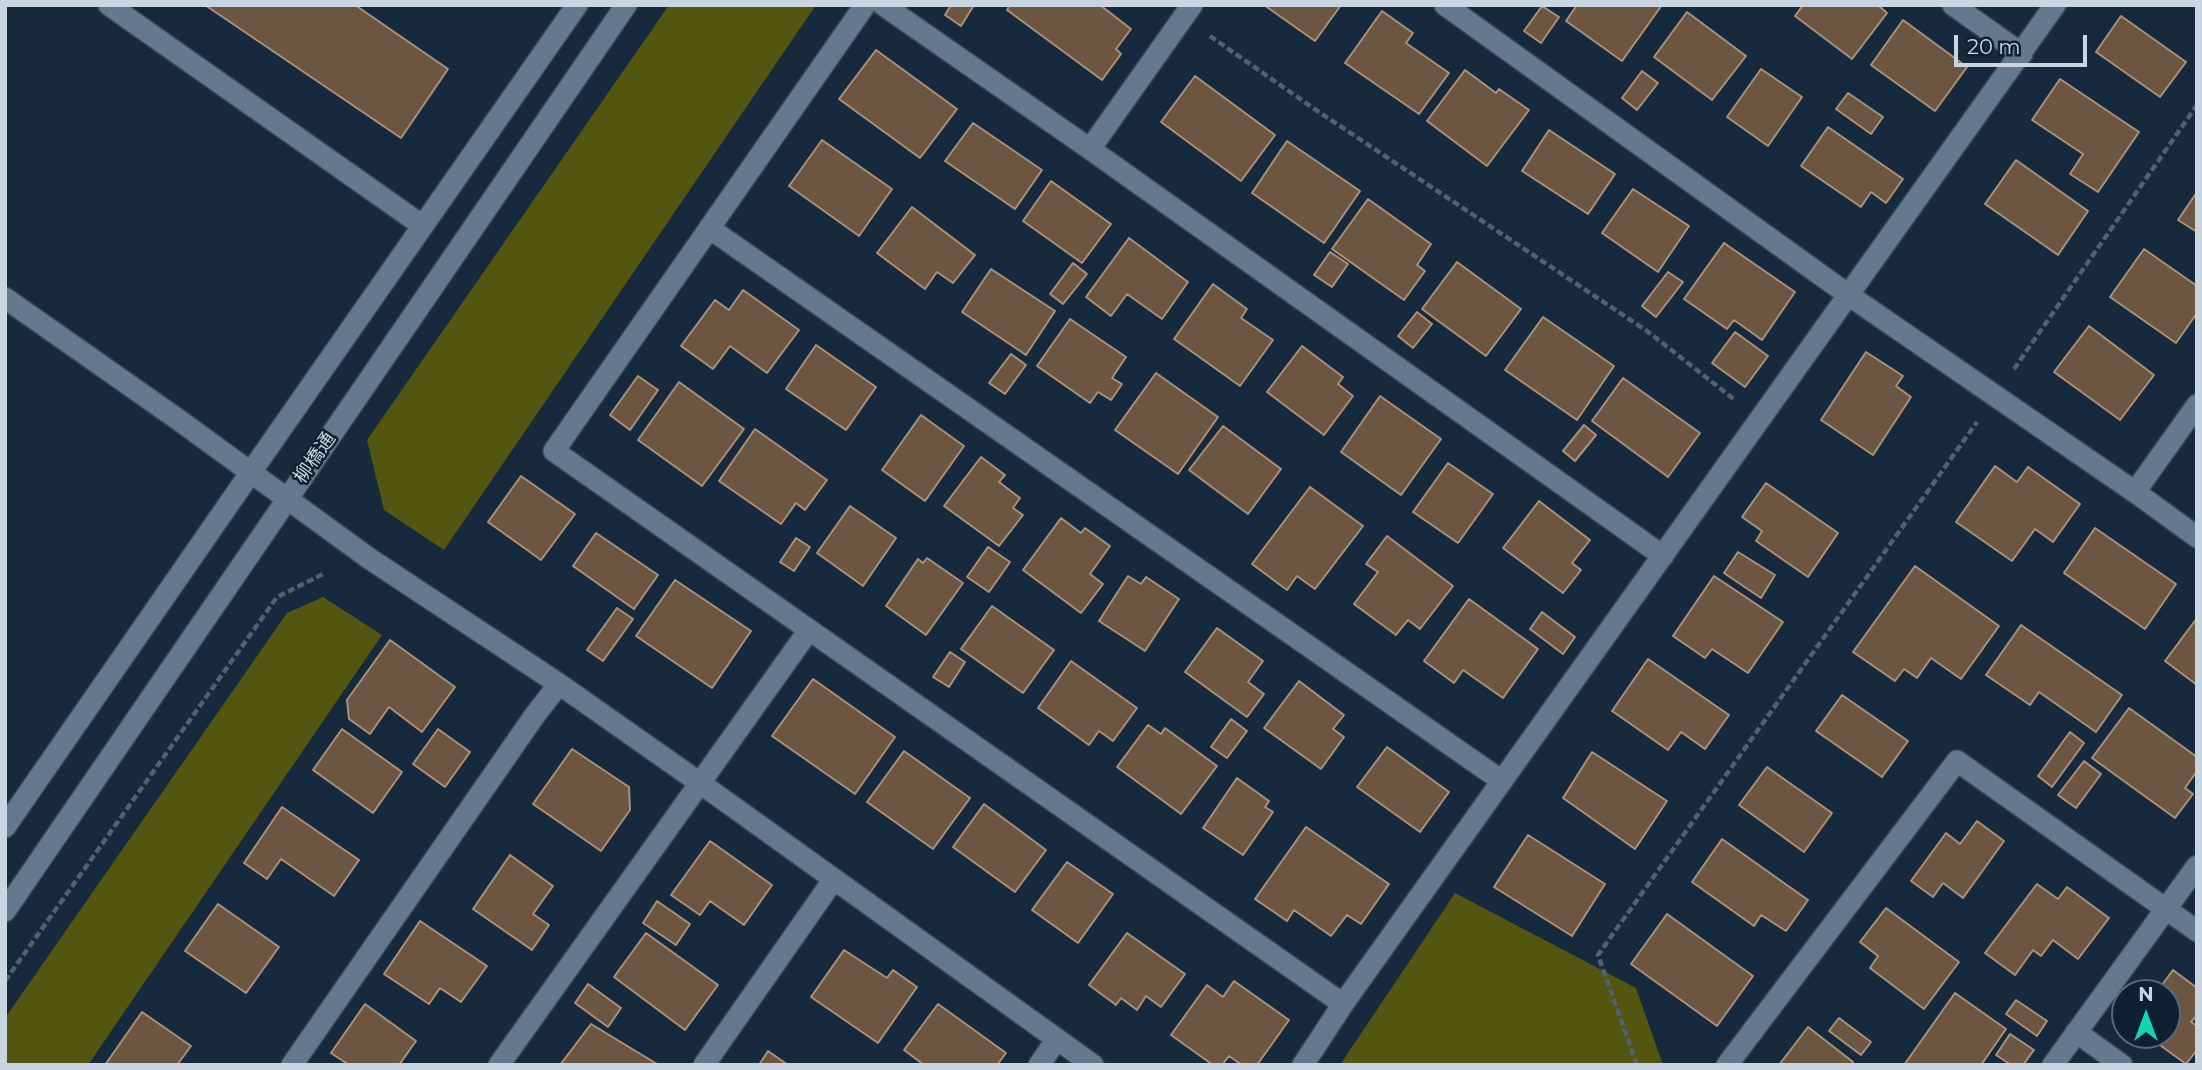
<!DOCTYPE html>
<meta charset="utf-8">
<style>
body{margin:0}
#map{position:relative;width:2202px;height:1070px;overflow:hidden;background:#172a3d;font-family:Montserrat,sans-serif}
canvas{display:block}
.frame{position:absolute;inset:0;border:7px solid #c9d5e1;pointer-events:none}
.north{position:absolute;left:2111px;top:979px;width:70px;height:70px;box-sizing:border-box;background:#0d2132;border:2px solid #586978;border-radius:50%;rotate:0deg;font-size:19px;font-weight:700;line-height:28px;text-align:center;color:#c9d5e1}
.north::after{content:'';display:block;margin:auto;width:24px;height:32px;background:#11d5b4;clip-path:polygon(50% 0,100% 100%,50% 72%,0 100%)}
.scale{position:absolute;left:1954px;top:35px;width:133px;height:32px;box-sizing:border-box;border:4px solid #c9d5e1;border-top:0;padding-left:9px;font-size:21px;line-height:24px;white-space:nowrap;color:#c9d5e1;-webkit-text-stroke:5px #0d2132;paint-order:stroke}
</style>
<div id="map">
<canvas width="2202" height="1070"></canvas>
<div class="frame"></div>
<div class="north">N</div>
<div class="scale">20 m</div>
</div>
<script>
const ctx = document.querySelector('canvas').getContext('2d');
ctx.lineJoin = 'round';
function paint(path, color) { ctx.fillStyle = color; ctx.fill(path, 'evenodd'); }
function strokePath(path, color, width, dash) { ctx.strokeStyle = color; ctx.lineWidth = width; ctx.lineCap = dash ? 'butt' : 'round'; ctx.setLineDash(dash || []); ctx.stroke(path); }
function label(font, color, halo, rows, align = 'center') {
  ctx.font = font + ' Montserrat,"Noto Sans JP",sans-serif'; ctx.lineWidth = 5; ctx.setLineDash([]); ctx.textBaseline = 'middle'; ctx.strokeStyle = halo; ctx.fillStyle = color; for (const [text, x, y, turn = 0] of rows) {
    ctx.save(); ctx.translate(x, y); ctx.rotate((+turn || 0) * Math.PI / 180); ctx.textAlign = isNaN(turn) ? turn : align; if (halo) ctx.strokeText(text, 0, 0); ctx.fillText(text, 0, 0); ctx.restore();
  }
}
const green = new Path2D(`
 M669 5H816L444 550 384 510 367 440Z
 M323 597 382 635 88 1065H5V1018L287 613Z
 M1455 893 1636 988 1663 1065H1340Z`);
const building = new Path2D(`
 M205 5H355L448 69 401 138Z
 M951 5H974L961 26 945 15Z
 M1010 5H1100L1131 29 1116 49 1121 54 1102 80 1007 10Z
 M1264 5H1341L1315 41Z
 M1577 5H1662L1622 61 1566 21Z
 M1803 5H1878L1887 13 1852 59 1795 16Z
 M1542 6 1559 17 1541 43 1524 31Z
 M1382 11 1413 33 1406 43 1449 73 1419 114 1345 63Z
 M1687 12 1746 56 1712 100 1654 57Z
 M2121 16 2186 62 2160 97 2096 52Z
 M1903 20 1967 67 1935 111 1871 65Z
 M876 50 957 109 920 158 839 99Z
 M1761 69 1802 97 1768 146 1727 117Z
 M1465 70 1496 93 1499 89 1529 110 1487 166 1427 121Z
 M1642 71 1658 83 1637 110 1622 98Z
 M1195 76 1275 135 1241 181 1161 122Z
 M2060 79 2139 132 2098 192 2070 174 2083 154 2032 120Z
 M1848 93 1883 117 1871 134 1836 109Z
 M973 123 1042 170 1015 209 945 161Z
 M1828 127 1903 179 1886 203 1871 192 1861 207 1801 166Z
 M1549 130 1615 174 1588 214 1522 171Z
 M822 140 892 189 859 236 789 186Z
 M1287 141 1360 191 1324 243 1252 193Z
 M2016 160 2088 211 2058 255 1985 204Z
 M1051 181 1111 224 1082 263 1023 221Z
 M1633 189 1689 226 1658 272 1602 233Z
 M2197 192V232L2178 220Z
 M1368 199 1431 244 1417 265 1425 271 1404 300 1332 249Z
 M912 207 975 255 953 283 937 272 925 289 877 253Z
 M1129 238 1188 282 1162 319 1127 294 1111 316 1086 297Z
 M1724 243 1795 292 1762 340 1734 320 1727 329 1684 299Z
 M2144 249 2197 286V313L2176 343 2110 297Z
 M1330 252 1348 264 1332 287 1314 275Z
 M1457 262 1521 309 1486 356 1422 309Z
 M1073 263 1087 274 1063 304 1050 294Z
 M991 269 1055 311 1026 355 962 312Z
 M1668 272 1683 282 1656 317 1642 306Z
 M1213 284 1247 309 1241 318 1273 340 1240 386 1174 339Z
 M743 290 799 330 767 373 730 346 713 369 681 346 715 300 729 310Z
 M1417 312 1432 324 1413 348 1398 336Z
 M1543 317 1614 366 1577 420 1505 370Z
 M1070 319 1126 357 1112 378 1122 384 1111 400 1098 392 1090 403 1037 366Z
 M2089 326 2154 375 2120 420 2054 372Z
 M1735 332 1768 356 1745 387 1712 363Z
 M816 345 876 387 846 430 786 389Z
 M1302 346 1343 377 1338 384 1353 396 1324 435 1267 392Z
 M1866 352 1903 376 1896 386 1911 397 1873 455 1821 420Z
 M1011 354 1026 365 1005 394 989 383Z
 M1156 373 1218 417 1178 474 1115 430Z
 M638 376 658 390 630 430 610 415Z
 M1623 378 1700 433 1668 477 1592 421Z
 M679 382 744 429 702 486 638 440Z
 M1380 396 1441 439 1401 495 1341 452Z
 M921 415 964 446 925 501 882 470Z
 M1584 425 1596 435 1575 461 1563 451Z
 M1223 426 1281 469 1248 514 1189 470Z
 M755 429 827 480 805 510 796 503 781 524 719 481Z
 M981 457 1005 475 999 482 1020 498 1013 508 1023 515 999 546 944 506Z
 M1448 463 1493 494 1458 543 1413 512Z
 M1995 466 2017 482 2028 467 2080 504 2053 542 2035 529 2012 561 1956 522Z
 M521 476 575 514 541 560 488 522Z
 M1766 483 1838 533 1808 577 1756 541 1762 531 1742 517Z
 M1310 487 1363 526 1315 589 1297 576 1287 590 1252 564Z
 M1539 501 1590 540 1572 563 1581 570 1563 593 1503 548Z
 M850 506 896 538 863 586 817 553Z
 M1061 518 1081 533 1085 528 1110 546 1090 574 1103 584 1081 613 1023 570Z
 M2095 528 2176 584 2145 629 2064 573Z
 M596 533 658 575 634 609 573 566Z
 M1387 536 1453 586 1420 629 1408 620 1396 635 1354 604 1378 572 1366 564Z
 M796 538 810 547 794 571 780 562Z
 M988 547 1010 562 989 592 967 577Z
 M1738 552 1775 575 1761 598 1724 573Z
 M927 558 963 583 926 635 886 606 918 559 923 563Z
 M1915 566 1999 626 1961 679 1931 658 1917 678 1904 669 1895 681 1853 652Z
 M1128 576 1141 584 1146 577 1179 599 1145 651 1099 621Z
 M1714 576 1783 622 1748 673 1712 649 1705 658 1673 636Z
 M675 580 751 631 712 688 636 636Z
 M1469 599 1538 649 1503 698 1463 670 1454 683 1424 661Z
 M992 606 1054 650 1023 693 961 649Z
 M617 608 633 619 603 661 587 650Z
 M1542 612 1575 637 1563 654 1530 629Z
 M2197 618V685L2165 661Z
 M2021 625 2122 695 2096 732 2039 692 2030 705 1986 675Z
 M1217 628 1263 661 1248 682 1264 694 1247 717 1185 672Z
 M390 640 455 687 422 732 389 707 370 734 349 719 347 700Z
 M950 652 965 662 949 687 933 677Z
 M1648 659 1729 715 1705 749 1681 732 1668 750 1612 711Z
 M1071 661 1137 708 1113 741 1099 731 1089 745 1038 708Z
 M813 679 895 737 855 794 772 736Z
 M1299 681 1344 715 1333 729 1344 737 1321 769 1264 728Z
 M1842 695 1908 741 1882 777 1816 731Z
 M2129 708 2197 757V771L2185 788 2193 794 2175 818 2092 758Z
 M1231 719 1247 731 1227 758 1211 747Z
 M1148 725 1161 734 1165 728 1217 766 1181 814 1117 767Z
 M342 729 402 772 373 813 313 770Z
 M438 729 470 752 445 787 413 764Z
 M2070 732 2084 743 2052 787 2038 776Z
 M1387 747 1449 792 1420 832 1357 787Z
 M572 749 629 787 630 810 601 851 533 804Z
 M904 751 970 798 933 849 867 802Z
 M1592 752 1667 801 1635 849 1563 798Z
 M2084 761 2101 774 2076 808 2058 795Z
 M1767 767 1832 813 1804 852 1739 805Z
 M1237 778 1269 801 1265 807 1273 812 1243 855 1203 828Z
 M984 804 1046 850 1015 892 953 847Z
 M282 807 359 860 334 896 281 859 267 879 244 863Z
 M1977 821 2004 841 1963 898 1943 883 1933 897 1911 881 1946 833 1960 844Z
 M1306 827 1389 884 1361 924 1347 915 1331 936 1294 910 1287 921 1255 899Z
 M1528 835 1605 884 1572 936 1494 887Z
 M1722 839 1808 900 1786 931 1761 915 1754 926 1692 882Z
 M710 841 772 885 744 925 710 901 700 915 671 895Z
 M510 855 553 886 533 914 549 925 532 950 473 909Z
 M1067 862 1113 894 1078 943 1032 910Z
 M2037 884 2058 899 2067 887 2109 918 2078 959 2053 940 2041 956 2033 950 2015 975 1985 953Z
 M657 901 690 924 676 945 643 923Z
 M218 904 279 947 246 993 185 951Z
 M1886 908 1959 962 1924 1009 1870 968 1878 956 1860 942Z
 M1667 914 1753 976 1717 1026 1631 964Z
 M420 921 487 966 461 1002 440 988 429 1004 384 974Z
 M646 933 718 985 685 1030 614 977Z
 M1127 933 1185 974 1161 1007 1146 996 1137 1010 1121 998 1116 1005 1089 985Z
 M844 950 887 978 893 970 917 987 878 1043 811 997Z
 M2173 970 2197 988V1015L2191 1022 2197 1026V1050L2186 1064 2146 1035H2167V993H2156Z
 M1234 981 1289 1020 1257 1065H1242L1229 1056 1222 1065H1213L1171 1035 1207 985 1223 997Z
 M588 984 621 1008 608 1027 575 1003Z
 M1955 993 2006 1029 1981 1065H1904Z
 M2016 1000 2047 1021 2037 1036 2006 1014Z
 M365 1004 416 1041 399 1065H349L331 1053Z
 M938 1004 1006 1053 997 1065H924L904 1050Z
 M142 1012 191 1046 177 1065H105Z
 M1839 1018 1871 1042 1861 1055 1829 1031Z
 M591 1024 657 1064 560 1065Z
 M1808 1027 1853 1062 1851 1065H1779Z
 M2010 1034 2034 1050 2023 1065H2011L1996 1055Z
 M768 1051 788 1065H759Z`);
const path = new Path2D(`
 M1210 36 1313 108 1647 331 1735 400
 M2014 369 2197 105
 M5 981 277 597 323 574
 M1637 1065 1598 955 1977 422`);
const minor = new Path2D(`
 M109 5 423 226
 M865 5 554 451 1343 1004
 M883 5 1090 149 1663 556
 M1445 5 1850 296 2135 492 2197 537
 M1953 5 2022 54
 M1090 149 1192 5
 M709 228 1502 781
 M5 298 176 418 370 559 559 684 700 783 1093 1065
 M2135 492 2197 405
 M5 827 251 472 577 5
 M5 911 626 5
 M2076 1032 2122 1065
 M292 1065 535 715 559 684
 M499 1065 809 630
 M704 1065 834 879
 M1039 1065 1057 1039
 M1303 1065 1343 1004 2055 5
 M1727 1065 1957 761 2197 931
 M2053 1065 2197 866`);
const streetNames = [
 ["柳橋通",315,458,-55]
];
paint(green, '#525610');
paint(building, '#6c5641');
strokePath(building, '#a9917b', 2);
strokePath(minor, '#364554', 24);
strokePath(path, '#516172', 4.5, [7, 3.5]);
strokePath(minor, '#62798e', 21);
label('19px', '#c9d5e1', '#0d2132', streetNames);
</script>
